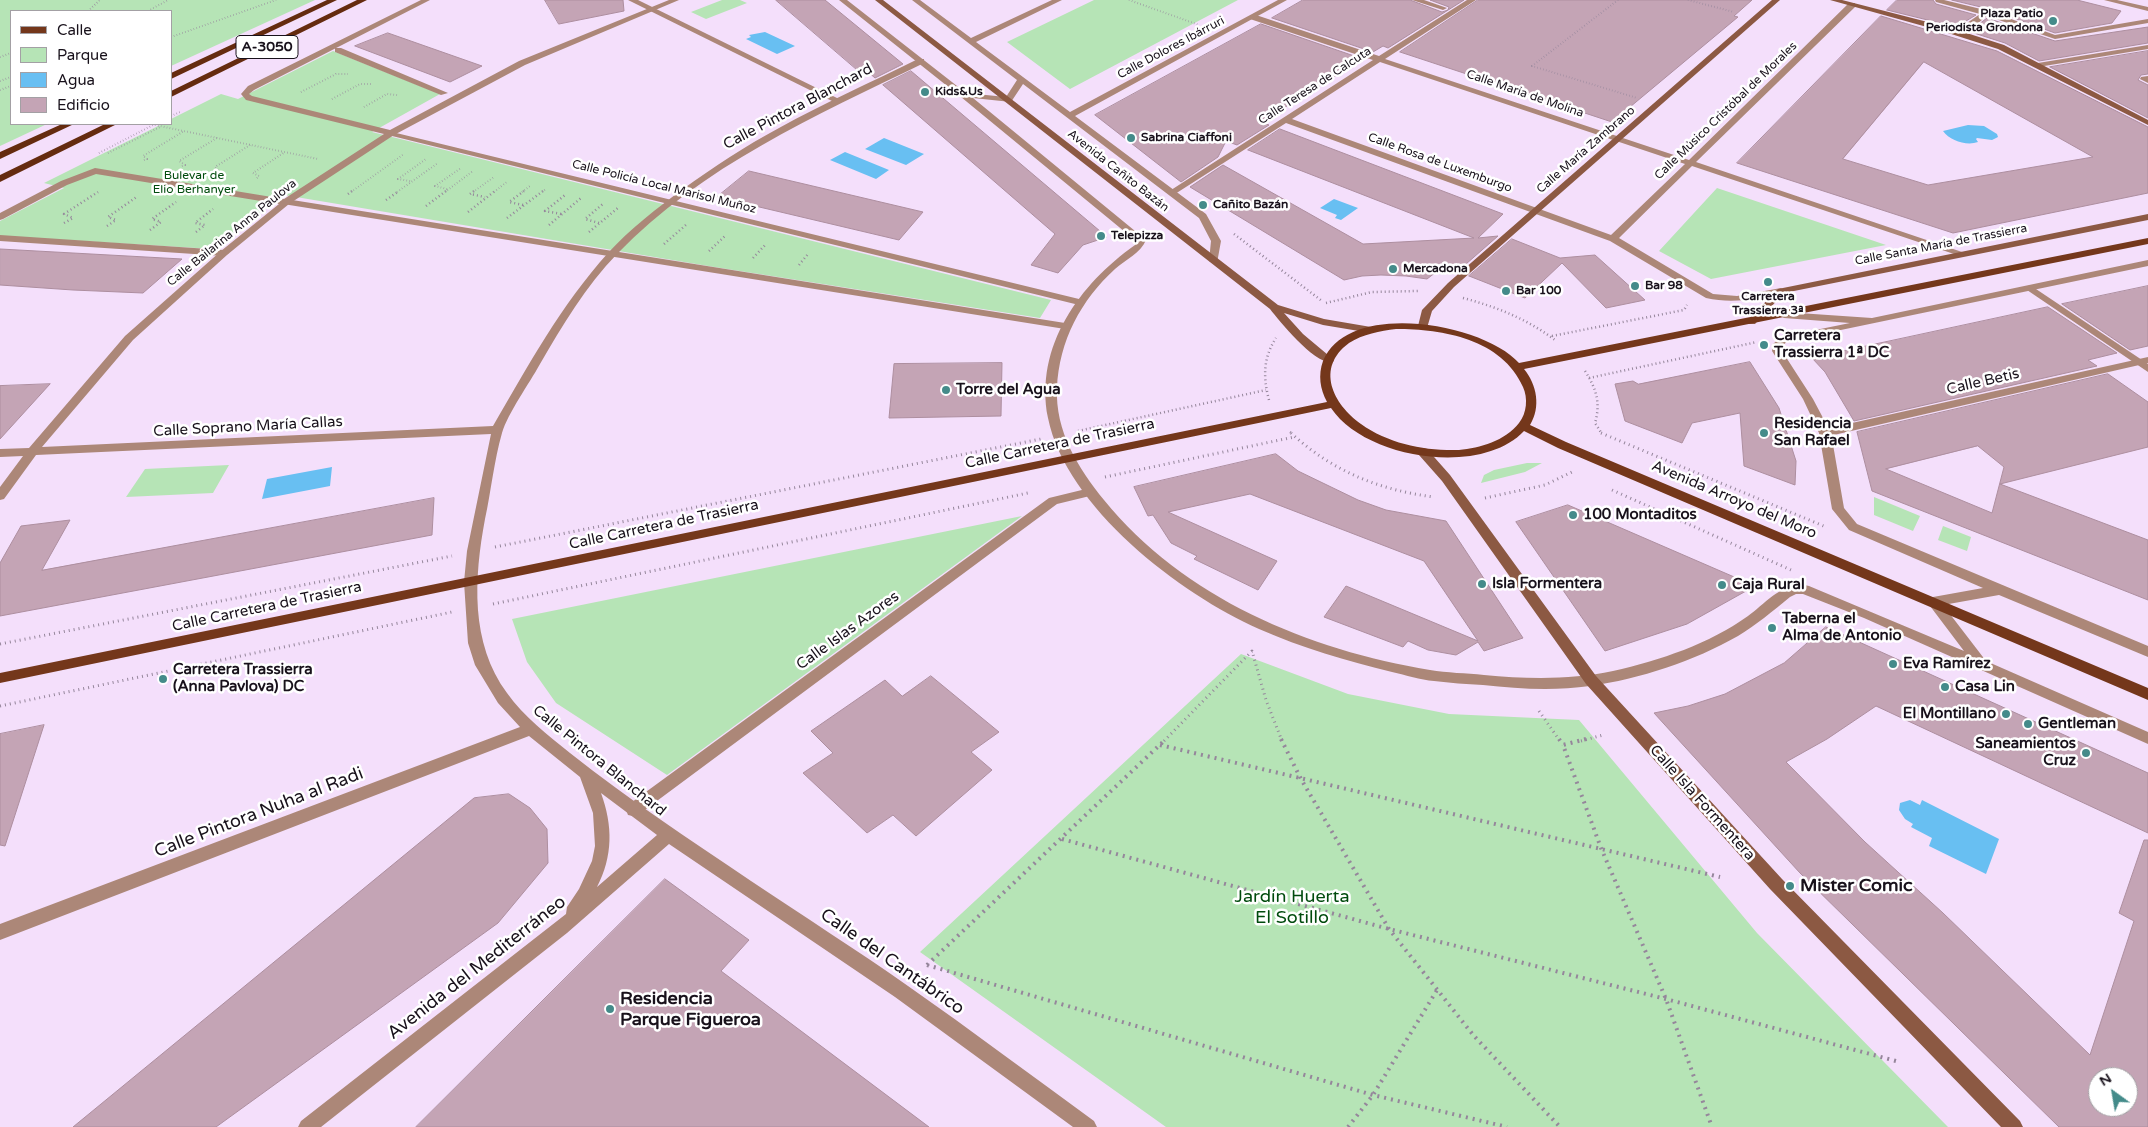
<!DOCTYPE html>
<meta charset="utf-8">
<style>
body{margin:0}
#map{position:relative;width:2148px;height:1127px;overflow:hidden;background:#f4dffb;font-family:"Varela Round",sans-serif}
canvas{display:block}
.legend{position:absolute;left:10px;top:10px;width:162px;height:115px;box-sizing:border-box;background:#fff;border:1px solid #a3a0a4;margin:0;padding:6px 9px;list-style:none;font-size:15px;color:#18111b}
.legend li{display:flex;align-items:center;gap:10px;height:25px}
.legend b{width:25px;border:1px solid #a3a0a4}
.north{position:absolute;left:2088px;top:1067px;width:50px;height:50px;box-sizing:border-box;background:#fff;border:1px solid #a3a0a4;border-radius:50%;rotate:328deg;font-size:14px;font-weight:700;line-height:20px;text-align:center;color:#18111b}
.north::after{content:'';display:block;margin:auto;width:18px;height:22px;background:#448b8a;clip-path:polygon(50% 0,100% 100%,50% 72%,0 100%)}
</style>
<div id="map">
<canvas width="2148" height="1127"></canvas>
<ul class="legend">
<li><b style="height:6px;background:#74371b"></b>Calle</li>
<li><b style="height:14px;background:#b6e4b6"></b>Parque</li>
<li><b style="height:14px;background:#68bff2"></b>Agua</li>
<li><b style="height:14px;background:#c4a4b5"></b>Edificio</li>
</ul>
<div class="north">N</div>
</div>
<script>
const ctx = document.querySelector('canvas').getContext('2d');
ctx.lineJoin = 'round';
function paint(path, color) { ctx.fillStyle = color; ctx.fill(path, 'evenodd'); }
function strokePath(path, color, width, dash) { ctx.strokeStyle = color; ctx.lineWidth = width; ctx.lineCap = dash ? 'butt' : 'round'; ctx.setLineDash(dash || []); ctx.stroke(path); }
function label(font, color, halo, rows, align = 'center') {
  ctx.font = font + ' "Varela Round",sans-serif'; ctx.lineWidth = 5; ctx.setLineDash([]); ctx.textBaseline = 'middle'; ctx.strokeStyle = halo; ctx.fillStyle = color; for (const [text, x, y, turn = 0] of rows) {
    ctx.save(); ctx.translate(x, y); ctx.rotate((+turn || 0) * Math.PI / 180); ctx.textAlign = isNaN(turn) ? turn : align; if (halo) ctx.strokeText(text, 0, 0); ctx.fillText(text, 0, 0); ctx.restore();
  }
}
const green = new Path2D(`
 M0 0H315L171 66V11H11V124H47L0 146Z
 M722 0H740L747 3 706 19 691 12Z
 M1094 0H1238L1070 89 1007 42Z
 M333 51 440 94 372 132 1051 300 1040 318 714 267 284 195 212 249 0 236V221L64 188 44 183 162 124H171V119L221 94 238 99Z
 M1717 188 1886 245 1711 279 1659 251Z
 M1527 463H1542L1525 472 1481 483 1484 475 1494 470Z
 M229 465 213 493 126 497 145 469Z
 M1874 497 1920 516 1913 531 1874 515Z
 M1022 516 667 775 556 703 527 662 512 619Z
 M1943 526 1971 537 1967 551 1938 540Z
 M1241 654 1348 694 1449 714 1579 720 1757 933 1948 1127H1166L920 952Z`);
const water = new Path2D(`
 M765 32 795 46 777 54 746 39 751 37 749 35Z
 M1968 125 1984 126 1997 134 1998 137 1992 140 1977 138 1976 139 1978 142C1967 146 1950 141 1943 131Z
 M884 138 924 154 906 165 865 149Z
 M845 152 889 170 876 179 830 160Z
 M1334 199 1358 208 1341 220 1335 218 1337 215 1320 208Z
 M332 467 330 486 262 499 267 479Z
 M1910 800 1920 805 1922 800 1999 839 1986 874 1929 846 1932 838 1911 827 1913 824 1905 819 1899 810 1900 803Z`);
const building = new Path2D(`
 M545 0H623L624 11 559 24Z
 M776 0H825L903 64 875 78 867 71 861 73Z
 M1303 0H1410L1442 12 1448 10 1449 7 1430 0H1464L1388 48 1383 46 1373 52 1272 18Z
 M1478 0H1752L1734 16 1738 17 1612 122 1400 52Z
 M1897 0H1933L1936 4 1976 15 1966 21 1965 27 1967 29 1974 28 1987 18 2055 41 2148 27V43L2039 61 2005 43 1952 26 1887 10Z
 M1952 0H2077L2121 11 2112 23 2055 33 1989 9Z
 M1881 16 1997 51 2148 127V193L1953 233 1737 163ZM1924 62 2093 157 1928 185 1843 159Z
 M1261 24 1363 59 1261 122 1269 125 1237 145 1226 141 1218 157 1181 182 1095 115Z
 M388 33 482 66 450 82 355 46Z
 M2148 51V74L2141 75 2138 80 2148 85V118L2050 67Z
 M911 71 1107 237 1083 245 1058 273 1031 265 1055 234 883 85Z
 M1280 129 1503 214 1478 238 1498 236 1458 271 1444 266 1427 279 1406 276 1381 275 1362 276 1344 280 1190 187 1223 165 1363 244 1474 238 1248 150Z
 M749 171 923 212 899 240 717 197Z
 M1512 239 1560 258 1595 255 1645 300 1606 308 1562 263 1525 298 1469 276Z
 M0 249 182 259 143 293 73 290 0 285Z
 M2148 286V346L2130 350 2062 304Z
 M2048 307 2117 353 2088 360 2097 366 1854 421 1825 372 1812 358Z
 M1750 362 1779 408 1796 461 1795 485 1744 466 1740 413 1692 423 1682 443 1625 421 1615 384 1633 381 1638 384Z
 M1002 363 1001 416 889 418 894 364Z
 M2108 374 2148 402V447L2000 484 2148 540V600L1872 491 1857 432ZM1978 446 2004 467 1992 513 1886 469Z
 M50 384 0 439V386Z
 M1276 454 1298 471 1358 500 1386 510 1446 521 1523 638 1484 651 1478 642 1456 655 1428 650 1408 641 1403 647 1324 617 1346 586 1478 641 1424 561 1250 494 1168 512 1277 561 1258 590 1194 559 1197 556 1171 543 1153 515 1148 516 1134 487Z
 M434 498 432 535 0 616V563L21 526 70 520 42 570Z
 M1568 505 1755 586 1687 624 1605 651 1516 522Z
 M1826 627 2148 773V833L1876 706 1827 739 1786 762 1865 842 1943 913 2090 1055 2134 921 2119 913 2144 840H2148V1127H2059L1800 873 1654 713 1688 706 1725 694 1784 663ZM2098 1077H2128V1107H2098Z
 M931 676 999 732 971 752 992 770 916 836 893 815 867 833 803 773 833 753 811 731 885 680 902 696Z
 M44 725 5 846 0 845V734Z
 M509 794 530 808 547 829 548 863 498 923 216 1127H73L474 798Z
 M665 879 749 940 721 971 929 1127H416Z`);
const pathFar3 = new Path2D(`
 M1129 0 1199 25
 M1618 0 1532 66 1637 98
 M1688 0 1734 12
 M88 11 100 0
 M148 11 168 0
 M171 37 276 0
 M0 57 11 53
 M0 81 11 77
 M0 90 11 86
 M301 92 336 74H348
 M332 99 360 84H372
 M364 107 387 94 397 95
 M171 116 180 112
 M155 125 318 159
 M99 153 155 124
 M108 153 160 127
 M144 160 147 159 143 156 184 131
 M182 166 185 165 179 161 217 138
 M220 172 215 167 250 145
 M257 178 259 176 253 173 285 152
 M410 181 398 179 426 159
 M447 189 435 186 461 168
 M351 192 404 154
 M397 192 438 163
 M445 192 473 171
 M473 192 494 177
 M494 192 508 181
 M522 192 530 186
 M542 192 546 189`);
const pathFar2 = new Path2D(`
 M474 191 470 194 485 197
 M348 194 352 191
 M386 200 399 191
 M523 205 509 202 524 191
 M426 206 446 191
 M468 212 495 191
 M561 214 545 211 565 195
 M507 218 543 191
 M64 223 73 218 64 214 98 192
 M599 223 585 219 604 203
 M549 225 581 198
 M107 226 116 220 108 217 138 196
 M150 230 161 222 152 219 176 202
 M196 232 205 225 195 223 213 209
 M589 232 619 207
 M1234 234 1322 301
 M664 244 687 224
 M709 251 726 235
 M753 258 766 244
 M799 265 808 254
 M1463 298C1497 307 1527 319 1555 340
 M1326 303 1372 292 1418 291
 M1552 336 1684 310 1687 305
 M1585 371C1596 388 1601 403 1595 423L1602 434
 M1589 378 1757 342
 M1269 400C1263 377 1263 358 1276 338
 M1078 431 1266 390
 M1290 432 1293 434`);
const pathFar1 = new Path2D(`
 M1291 433C1332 471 1379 490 1434 497
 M1601 433 1826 527
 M1105 477 1294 437
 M1612 490 1791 570
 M1485 498 1545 485 1574 471
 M495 547 1041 439
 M493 604 1028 493
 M0 644 452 556
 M0 706 452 612
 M1539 711 1560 741
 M1164 741 1252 651 1266 700 1282 741
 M1581 741 1603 735`);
const path = new Path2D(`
 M1281 739 1301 779 1389 929 1474 1036 1560 1127
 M1559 739 1563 745
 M1586 739 1563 745 1601 848 1666 999 1712 1127
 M1160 745 1720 877
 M1062 839 1389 929 1666 999 1896 1061
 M927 965 1166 739
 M927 965 1373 1095 1507 1127
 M1348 1127 1373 1095 1437 990`);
const service = new Path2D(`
 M628 0H638L841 100 834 102Z`);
const pedestrian = new Path2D(`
 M1412 0H1424L1447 8 1443 10Z
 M1935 0H1944L1989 11 2055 35 2148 19V23L2055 39 1987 16 1973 27H1967V23L1980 14 1936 2Z
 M2104 0H2117L2148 7V11Z
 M335 48H341L448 93 441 95 335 52Z
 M2148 76V83L2140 79 2141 77Z
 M388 131 1079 299 1084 302 1079 305 388 135Z
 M286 199 1065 323 1070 326 1065 329 283 204 282 202Z
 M0 235 224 250 229 253 224 256 0 241Z
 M2148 357V363L1825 437 1819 433 1825 429Z
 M1090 488 1094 489 1096 492 1094 495 1057 504 638 815 633 816 628 815 626 810 628 805 1049 498Z`);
const minor = new Path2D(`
 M421 0H430L254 90 249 94 252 96 390 130 519 61 669 0H679L525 65 394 135 289 204 227 255 133 340 42 447 493 426C528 366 561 305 608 253 630 229 657 208 683 189 714 167 745 146 779 128 824 103 872 82 918 59H924V63C815 116 702 166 617 254 586 286 562 326 540 364 529 384 508 413 502 433 494 461 491 491 485 519 474 578 470 643 507 693 524 717 548 735 570 753 628 799 689 839 751 881 803 916 857 950 908 986 971 1030 1032 1076 1094 1121L1097 1127H1073L895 997 669 844 567 933 321 1127H298L301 1121 566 914 567 907 579 889 592 861 595 846 593 813 580 777 529 736 0 940V924L520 727 498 703 475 665 468 643 464 582 467 551 491 434 36 455 4 499 0 500V487L23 456 0 457V449L29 448 125 336 221 251 279 204 96 174 67 185 3 219 0 220V213L61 181 95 168 284 199 384 134 246 100 241 94 248 86ZM601 793 657 835 597 887C613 856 613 826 601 793Z
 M1467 0H1476L1385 59 1689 160 1849 3H1855V7L1696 162 1965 253 1963 255H1957L1692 166 1619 238 1713 294 1737 296 1781 288 1786 291 1781 294C1756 299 1732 304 1706 298L1610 241 1286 123 1175 194 1172 195 1168 192 1373 60 1250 19V15H1256L1379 56ZM1380 62 1685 164 1611 235 1292 119Z
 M2148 45V49L2038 67 2034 65 2038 63Z
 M2030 285 2148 364V372L2027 290 2025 288Z`);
const tertiary = new Path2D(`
 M839 0H847L966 93 1006 97 1017 80 912 0H920L971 38 1052 0H1062L976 42 1070 112 1278 0H1287L1075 116 1206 214 1221 241 1217 263 1214 264 1209 261 1211 241 1199 218 1023 84 1011 102 973 98 1146 240C1141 253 1125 260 1115 269 1081 300 1059 341 1057 388 1055 431 1078 468 1104 500 1183 598 1309 650 1430 670 1447 673 1466 673 1484 675 1527 679 1571 680 1613 671 1661 660 1709 644 1748 616 1766 603 1785 579 1809 586L1964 651 1927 602 1928 599 1933 597 1983 588 1849 530 1832 509 1819 433 1803 399 1772 351 1773 344 1781 337 1850 323 1784 318 1779 315 1784 312 1872 318 2148 260V266L1788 341 1783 345 1782 351 1813 399 1831 433 1844 508 1857 524 2148 646V657L1999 595 1943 605 1986 661 2148 732V744L1864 618 1803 594H1796L1790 597C1773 611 1756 625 1738 636 1694 661 1640 679 1590 686 1555 691 1518 689 1483 685 1466 684 1450 683 1434 681 1420 680 1406 675 1392 672 1347 661 1302 648 1259 629 1180 594 1066 507 1048 418 1034 346 1080 284 1135 245L1136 241 961 97Z`);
const secondary = new Path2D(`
 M875 0H883L1278 305 1324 319 1371 327 1376 330 1371 333 1323 325 1284 313 1303 334 1334 360 1333 362C1316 366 1280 322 1270 309Z
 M1772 0H1780L1454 287 1432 311 1427 328H1419L1418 326 1422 310 1448 283Z
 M1830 0H1842L1951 28 2004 45 2148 120V125L1998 49 1945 32Z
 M2148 214V220L1784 293 1755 324H1747L1746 322 1778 289Z
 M1423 448 1427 449 1450 475 1596 676 1782 879 2020 1121 2023 1127H2001L1770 889 1586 684 1442 481 1419 455 1417 452Z`);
const primary = new Path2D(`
 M2148 238V244L1524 369C1537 385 1541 407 1530 425L1566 442 2148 688V700L1558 448 1524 431C1481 477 1365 459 1331 408L0 683V673L1327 402C1320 389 1318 375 1323 361 1348 299 1484 323 1519 363ZM1396 329C1443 329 1502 339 1523 387 1528 398 1527 413 1519 423 1505 441 1480 448 1459 450 1425 451 1389 444 1361 424 1333 404 1315 368 1349 343 1363 334 1380 331 1396 329Z`);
const trunk = new Path2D(`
 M327 0H337L171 79V73Z
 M357 0H367L171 97V91Z
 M62 124H74L0 159V152Z
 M105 124H117L0 182V175Z`);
const markers = [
 [2053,21,5,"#448b8a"],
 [925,92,5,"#448b8a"],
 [1131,138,5,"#448b8a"],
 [1203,205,5,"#448b8a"],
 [1101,236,5,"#448b8a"],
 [1393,269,5,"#448b8a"],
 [1768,282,5,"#448b8a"],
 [1635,286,5,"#448b8a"],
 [1506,291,5,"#448b8a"],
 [1764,345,5,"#448b8a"],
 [946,390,5,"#448b8a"],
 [1764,433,5,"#448b8a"],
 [1573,515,5,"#448b8a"],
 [1482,584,5,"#448b8a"],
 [1722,585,5,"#448b8a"],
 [1772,628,5,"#448b8a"],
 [1893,664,5,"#448b8a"],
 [163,679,5,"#448b8a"],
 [1945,687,5,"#448b8a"],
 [2006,714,5,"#448b8a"],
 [2028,724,5,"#448b8a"],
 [2086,753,5,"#448b8a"],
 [1790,886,5,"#448b8a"],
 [610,1009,5,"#448b8a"]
];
const farPoinames = [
 ["Plaza Patio",2043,14,"right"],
 ["Periodista Grondona",2043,28,"right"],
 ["Kids&Us",935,92],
 ["Sabrina Ciaffoni",1141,138],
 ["Cañito Bazán",1213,205],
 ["Telepizza",1111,236],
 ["Mercadona",1403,269],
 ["Bar 98",1645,286],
 ["Bar 100",1516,291],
 ["Carretera",1768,297,"center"],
 ["Trassierra 3ª",1768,311,"center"]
];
const farStreetnames = [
 ["Calle Dolores Ibárruri",1171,48,-28],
 ["Calle Teresa de Calcuta",1315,86,-33],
 ["Calle María de Molina",1525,94,19],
 ["Calle Músico Cristóbal de Morales",1726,111,-44],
 ["Calle María Zambrano",1586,150,-41],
 ["Calle Rosa de Luxemburgo",1440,163,20],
 ["Avenida Cañito Bazán",1118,171,38],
 ["Calle Policía Local Marisol Muñoz",664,187,14],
 ["Calle Bailarina Anna Paulova",232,233,-39],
 ["Calle Santa María de Trassierra",1941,245,-11]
];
const farParknames = [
 ["Bulevar de",194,176],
 ["Elio Berhanyer",194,190]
];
const shields = [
 [267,47,62]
];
const shieldNames = [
 ["A-3050",267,47]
];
const streetNames = [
 ["Calle Pintora Blanchard",798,107,-28],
 ["Calle Betis",1983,382,-13],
 ["Calle Soprano María Callas",248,427,-3],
 ["Calle Carretera de Trasierra",1060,444,-12],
 ["Avenida Arroyo del Moro",1734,500,23],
 ["Calle Carretera de Trasierra",664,525,-12],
 ["Calle Carretera de Trasierra",267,607,-12],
 ["Calle Islas Azores",848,631,-36],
 ["Calle Pintora Blanchard",599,761,39],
 ["Calle Isla Formentera",1702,803,48]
];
const poiNames = [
 ["Carretera",1774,336],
 ["Trassierra 1ª DC",1774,353],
 ["Torre del Agua",956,390],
 ["Residencia",1774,424],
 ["San Rafael",1774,441],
 ["100 Montaditos",1583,515],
 ["Isla Formentera",1492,584],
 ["Caja Rural",1732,585],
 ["Taberna el",1782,619],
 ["Alma de Antonio",1782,636],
 ["Eva Ramírez",1903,664],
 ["Carretera Trassierra",173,670],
 ["(Anna Pavlova) DC",173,687],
 ["Casa Lin",1955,687],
 ["El Montillano",1996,714,"right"],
 ["Gentleman",2038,724],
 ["Saneamientos",2076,744,"right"],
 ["Cruz",2076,761,"right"]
];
const nearStreetnames = [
 ["Calle Pintora Nuha al Radi",259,813,-21],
 ["Calle del Cantábrico",892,962,35],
 ["Avenida del Mediterráneo",477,968,-38]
];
const nearPoinames = [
 ["Mister Comic",1800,886],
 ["Residencia",620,999],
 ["Parque Figueroa",620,1020]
];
const nearParknames = [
 ["Jardín Huerta",1292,897],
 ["El Sotillo",1292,918]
];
paint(green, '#b6e4b6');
paint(water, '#68bff2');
paint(building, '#c4a4b5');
strokePath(building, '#ad8e9f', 1);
strokePath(pathFar3, '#95869b', 2, [0.5, 2.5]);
strokePath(pathFar2, '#95869b', 2.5, [1, 3]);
strokePath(pathFar1, '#95869b', 3, [1, 4]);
strokePath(path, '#95869b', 4, [2, 5]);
paint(service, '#ac8778');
paint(pedestrian, '#ac8778');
paint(minor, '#ac8778');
paint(tertiary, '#ac8778');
paint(secondary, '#8c5943');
paint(primary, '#74371b');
paint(trunk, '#652b0f');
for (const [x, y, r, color] of markers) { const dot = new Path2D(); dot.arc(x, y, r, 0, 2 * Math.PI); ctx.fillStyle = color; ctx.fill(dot); strokePath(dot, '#fff', 2); }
label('bold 12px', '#18111b', '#fff', farPoinames, 'left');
label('12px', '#18111b', '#fff', farStreetnames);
label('12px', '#004b0d', '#fff', farParknames);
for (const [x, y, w] of shields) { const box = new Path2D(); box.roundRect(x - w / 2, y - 11.5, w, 23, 4); ctx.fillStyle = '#fff'; ctx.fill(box); strokePath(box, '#18111b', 1); }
label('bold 14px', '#18111b', null, shieldNames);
label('15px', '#18111b', '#fff', streetNames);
label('bold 15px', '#18111b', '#fff', poiNames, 'left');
label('18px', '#18111b', '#fff', nearStreetnames);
label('bold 18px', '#18111b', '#fff', nearPoinames, 'left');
label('18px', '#004b0d', '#fff', nearParknames);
</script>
